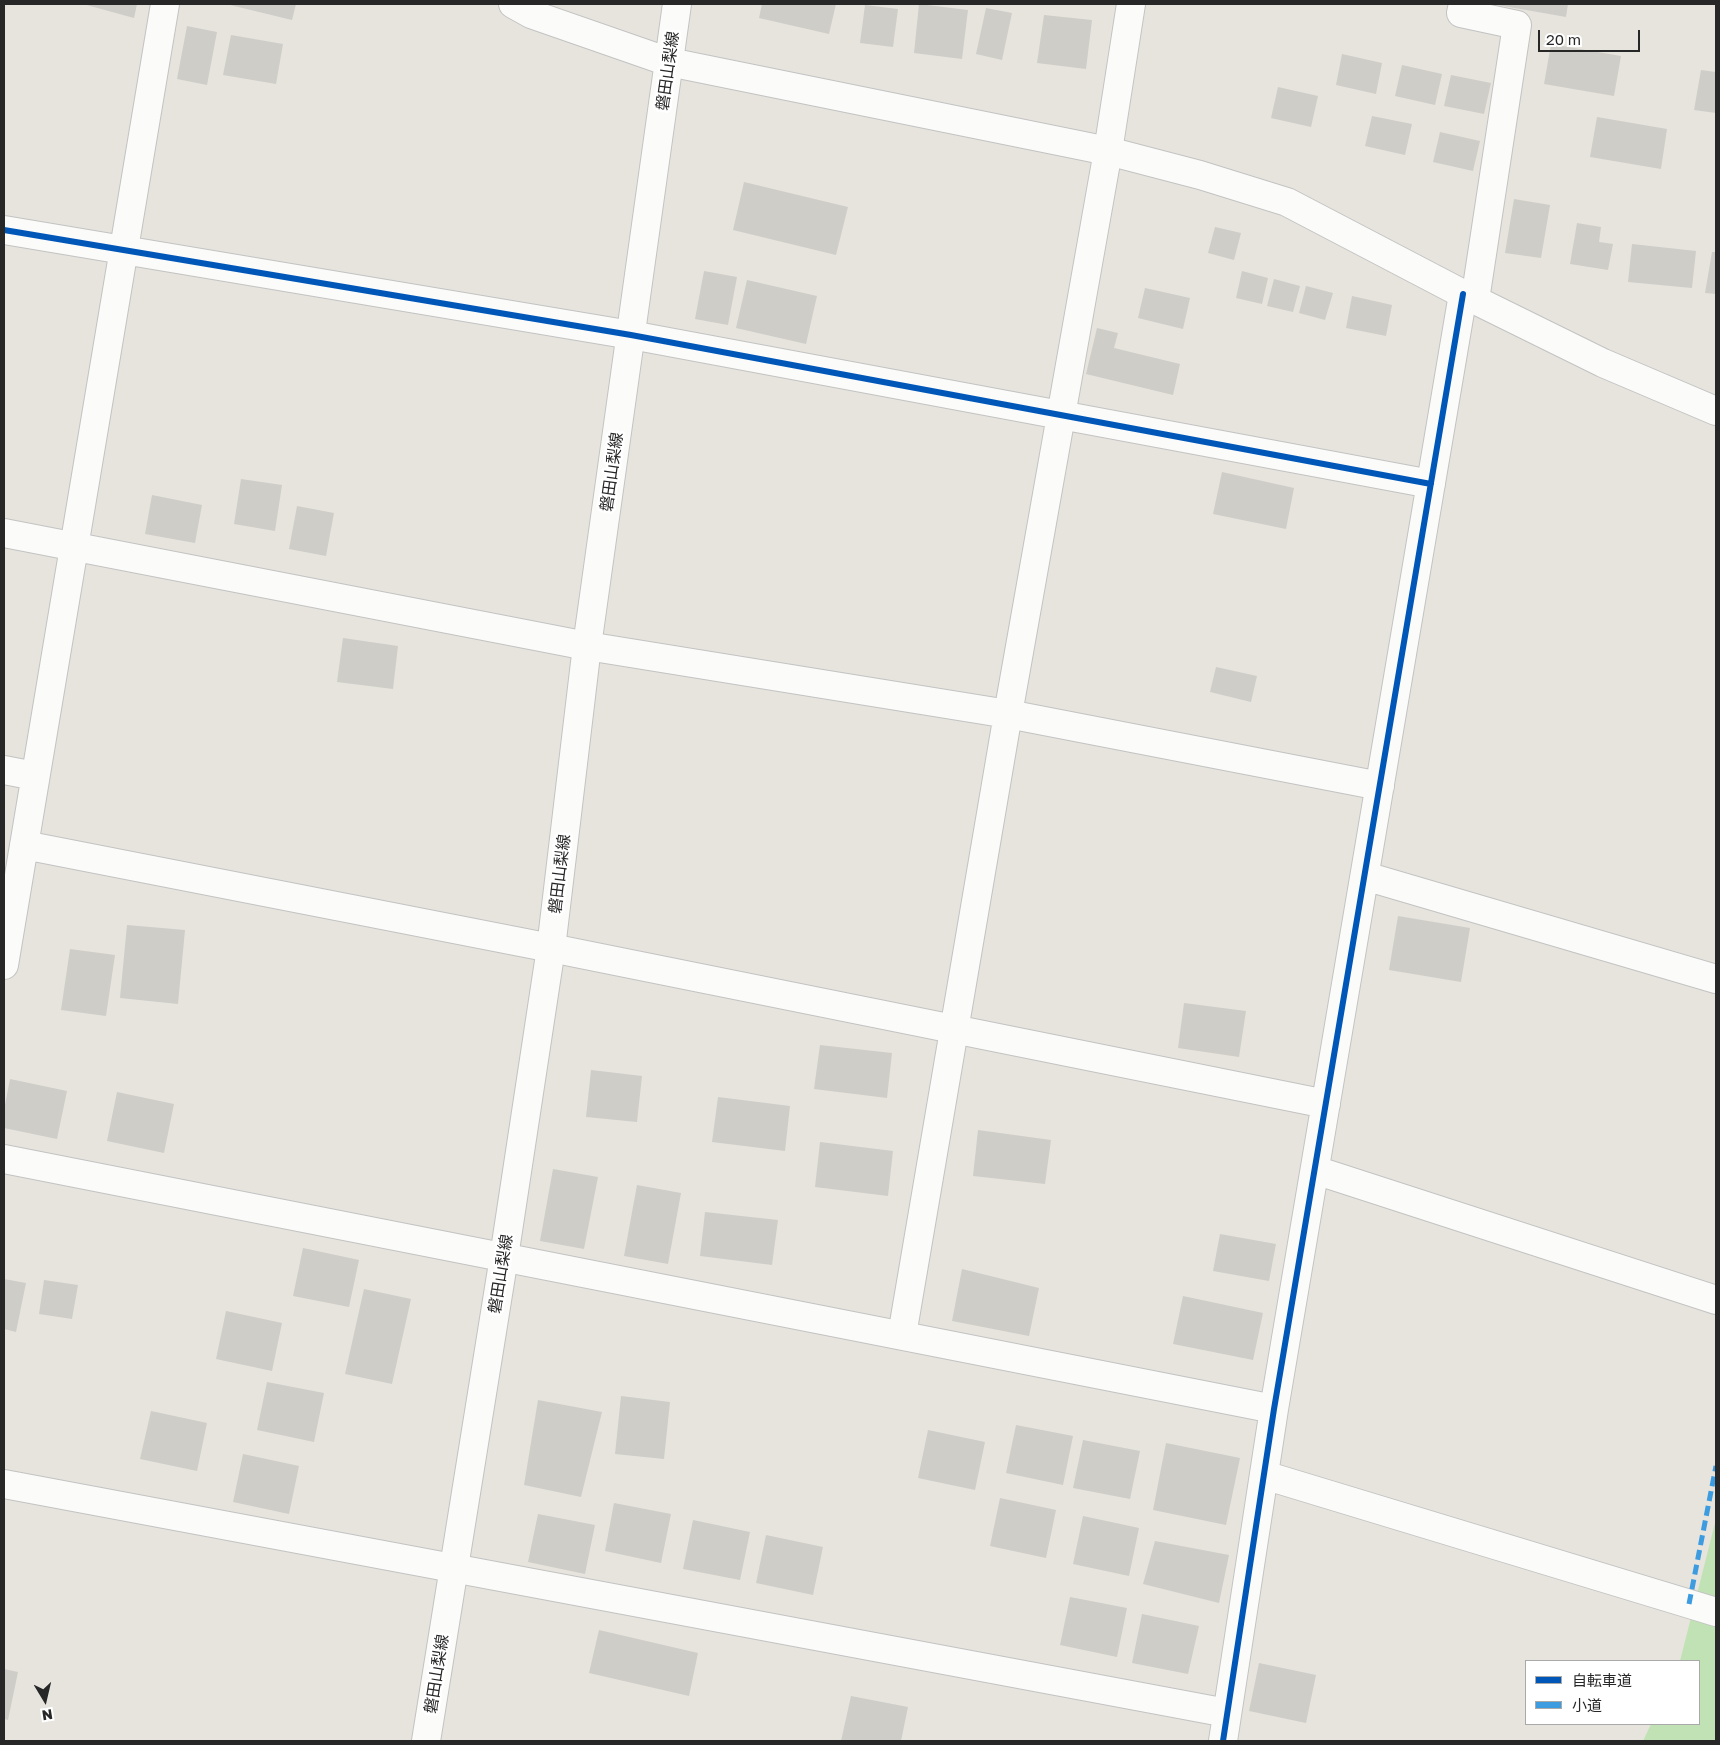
<!DOCTYPE html>
<meta charset="utf-8">
<style>
body{margin:0}
#map{position:relative;width:1720px;height:1745px;overflow:hidden;background:#e6e4dd;font-family:"Golos Text","Noto Sans JP",sans-serif}
canvas{display:block}
.frame{position:absolute;inset:0;border:5px solid #272727;pointer-events:none}
.legend{position:absolute;left:1525px;top:1660px;width:175px;height:65px;box-sizing:border-box;background:#fff;border:1px solid #a9a9a9;margin:0;padding:6px 9px;list-style:none;font-size:15px;color:#272727}
.legend li{display:flex;align-items:center;gap:10px;height:25px}
.legend b{width:25px;border:1px solid #a9a9a9}
.north{position:absolute;left:20px;top:1675px;width:50px;height:50px;-webkit-text-stroke:4px #fff;paint-order:stroke;rotate:171deg;font-size:14px;font-weight:700;line-height:20px;text-align:center;color:#272727}
.north::after{content:'';display:block;margin:auto;width:18px;height:22px;background:#272727;clip-path:polygon(50% 0,100% 100%,50% 72%,0 100%)}
.scale{position:absolute;left:1538px;top:30px;width:102px;height:22px;box-sizing:border-box;border:2px solid #272727;border-top:0;padding-left:6px;font-size:15px;line-height:18px;white-space:nowrap;color:#272727;-webkit-text-stroke:4px #fff;paint-order:stroke}
</style>
<div id="map">
<canvas width="1720" height="1745"></canvas>
<div class="frame"></div>
<ul class="legend">
<li><b style="height:6px;background:#0057b8"></b>自転車道</li>
<li><b style="height:6px;background:#3d9ce0"></b>小道</li>
</ul>
<div class="north">N</div>
<div class="scale">20 m</div>
</div>
<script>
const ctx = document.querySelector('canvas').getContext('2d');
ctx.lineJoin = 'round';
function paint(path, color) { ctx.fillStyle = color; ctx.fill(path, 'evenodd'); }
function strokePath(path, color, width, dash) { ctx.strokeStyle = color; ctx.lineWidth = width; ctx.lineCap = dash ? 'butt' : 'round'; ctx.setLineDash(dash || []); ctx.stroke(path); }
function label(font, color, halo, rows, align = 'center') {
  ctx.font = font + ' "Golos Text","Noto Sans JP",sans-serif'; ctx.lineWidth = 5; ctx.setLineDash([]); ctx.textBaseline = 'middle'; ctx.strokeStyle = halo; ctx.fillStyle = color; for (const [text, x, y, turn = 0] of rows) {
    ctx.save(); ctx.translate(x, y); ctx.rotate((+turn || 0) * Math.PI / 180); ctx.textAlign = isNaN(turn) ? turn : align; if (halo) ctx.strokeText(text, 0, 0); ctx.fillText(text, 0, 0); ctx.restore();
  }
}
const green = new Path2D(`
 M1716 1519V1741H1643L1651 1724H1699V1661H1680Z`);
const building = new Path2D(`
 M83 4H137L134 18Z
 M226 4H296L292 20Z
 M762 4H836L829 34 759 18Z
 M919 4 968 10 962 59 914 53Z
 M1492 4H1568L1566 17Z
 M865 5 898 9 893 47 860 43Z
 M986 8 1012 13 1002 60 976 54Z
 M1044 15 1092 20 1086 69 1037 63Z
 M187 26 217 32 207 85 177 79Z
 M231 35 283 44 276 84 223 75Z
 M1551 44 1621 56 1614 96 1544 84Z
 M1342 54 1382 63 1376 94 1336 85Z
 M1402 65 1442 74 1435 105 1395 96Z
 M1701 70 1716 72V113L1694 110Z
 M1451 75 1491 83 1484 114 1444 106Z
 M1278 87 1318 96 1311 127 1271 118Z
 M1372 116 1412 124 1405 155 1365 146Z
 M1597 117 1667 129 1661 169 1590 157Z
 M1440 132 1480 141 1473 171 1433 162Z
 M744 182 848 207 836 255 733 230Z
 M1514 199 1550 205 1541 258 1505 253Z
 M1577 223 1601 227 1599 242 1613 244 1608 270 1570 264Z
 M1215 227 1241 233 1234 260 1208 253Z
 M1632 244 1696 251 1692 288 1628 282Z
 M1712 252H1716V294L1705 293Z
 M704 271 737 277 728 325 695 319Z
 M1242 271 1268 278 1262 304 1236 298Z
 M1274 279 1300 286 1293 312 1267 306Z
 M747 280 817 296 806 344 736 328Z
 M1306 286 1333 293 1325 320 1299 313Z
 M1145 288 1190 298 1183 329 1138 318Z
 M1352 296 1392 305 1386 336 1346 328Z
 M1097 328 1118 333 1114 348 1180 364 1173 395 1086 374Z
 M1222 472 1294 488 1286 529 1213 514Z
 M241 479 282 485 275 531 234 524Z
 M152 495 202 505 195 543 145 534Z
 M297 506 334 513 326 556 289 549Z
 M343 638 398 646 393 689 337 682Z
 M1216 667 1257 676 1251 702 1210 692Z
 M1398 916 1470 928 1461 982 1389 970Z
 M127 925 185 930 178 1004 120 998Z
 M70 949 115 955 106 1016 61 1010Z
 M1184 1003 1246 1011 1239 1057 1178 1048Z
 M820 1045 892 1053 887 1098 814 1089Z
 M591 1070 642 1076 637 1122 586 1117Z
 M10 1079 67 1091 57 1139 4 1128V1110Z
 M117 1092 174 1104 164 1153 107 1141Z
 M718 1097 790 1106 785 1151 712 1142Z
 M978 1130 1051 1140 1045 1184 973 1176Z
 M820 1142 893 1151 888 1196 815 1187Z
 M553 1169 598 1177 584 1249 540 1241Z
 M637 1185 681 1193 668 1264 624 1256Z
 M705 1212 778 1220 772 1265 700 1256Z
 M1220 1234 1276 1244 1269 1281 1213 1271Z
 M303 1248 359 1260 349 1307 293 1296Z
 M962 1269 1039 1288 1029 1336 952 1321Z
 M4 1279 26 1283 16 1332 4 1329Z
 M44 1280 78 1285 72 1319 39 1314Z
 M364 1289 411 1299 392 1384 345 1374Z
 M1183 1296 1263 1313 1253 1360 1173 1344Z
 M226 1311 282 1323 272 1371 216 1359Z
 M267 1382 324 1393 314 1442 257 1430Z
 M621 1396 670 1402 664 1459 615 1454Z
 M538 1400 602 1412 581 1497 524 1485Z
 M151 1411 207 1423 197 1471 140 1459Z
 M1016 1425 1073 1436 1063 1485 1006 1473Z
 M928 1430 985 1442 975 1490 918 1478Z
 M1083 1440 1140 1451 1130 1499 1073 1488Z
 M1166 1443 1240 1458 1226 1525 1153 1510Z
 M243 1454 299 1466 289 1514 233 1502Z
 M1000 1498 1056 1510 1046 1558 990 1546Z
 M614 1503 671 1514 661 1563 605 1551Z
 M538 1514 595 1525 585 1574 528 1562Z
 M1083 1516 1139 1528 1129 1576 1073 1564Z
 M693 1520 750 1532 740 1580 683 1569Z
 M766 1535 823 1547 813 1595 756 1583Z
 M1155 1541 1229 1555 1219 1603 1143 1584Z
 M1070 1597 1127 1608 1117 1657 1060 1645Z
 M1142 1614 1199 1626 1188 1674 1132 1663Z
 M599 1630 698 1653 689 1696 589 1673Z
 M1259 1663 1316 1675 1306 1723 1249 1711Z
 M4 1669 18 1672 8 1720 4 1719Z
 M851 1696 908 1707 901 1741H841Z`);
const minor = new Path2D(`
 M513 4 531 14 669 62
 M1463 4 1461 13 1517 25 1475 300
 M4 230 631 335 1431 484
 M4 533 587 646 1008 714 1380 786
 M4 770 35 776
 M24 845 551 948 1326 1104
 M1365 876 1716 979
 M4 965 165 4
 M4 1159 1274 1409
 M1315 1170 1716 1300
 M902 1335 1008 714 1108 151 1131 4
 M1264 1475 1716 1612
 M4 1484 1227 1713
 M1223 1741 1274 1409 1463 294`);
const tertiary = new Path2D(`
 M669 62 1108 151 1200 175 1287 202 1463 294 1603 363 1716 411`);
const secondary = new Path2D(`
 M426 1741 504 1257 551 948 587 646 677 4`);
const quiet = new Path2D(`
 M1689 1604 1716 1466`);
const cycleway = new Path2D(`
 M4 230 631 335 1431 484
 M1223 1741 1274 1409 1463 294`);
const streetNames = [
 ["磐田山梨線",668,71,-82],
 ["磐田山梨線",612,472,-82],
 ["磐田山梨線",560,874,-83],
 ["磐田山梨線",501,1274,-81],
 ["磐田山梨線",437,1674,-81]
];
paint(green, '#c1e2b5');
paint(building, '#cfcdc8');
strokePath(minor, '#c3c3c3', 30);
strokePath(tertiary, '#c3c3c3', 30);
strokePath(secondary, '#c3c3c3', 30);
strokePath(minor, '#fbfbfa', 28);
strokePath(tertiary, '#fbfbfa', 28);
strokePath(secondary, '#fbfbfa', 28);
strokePath(quiet, '#3d9ce0', 5, [10, 5]);
strokePath(cycleway, '#0057b8', 6);
label('16px', '#272727', '#fff', streetNames);
</script>
